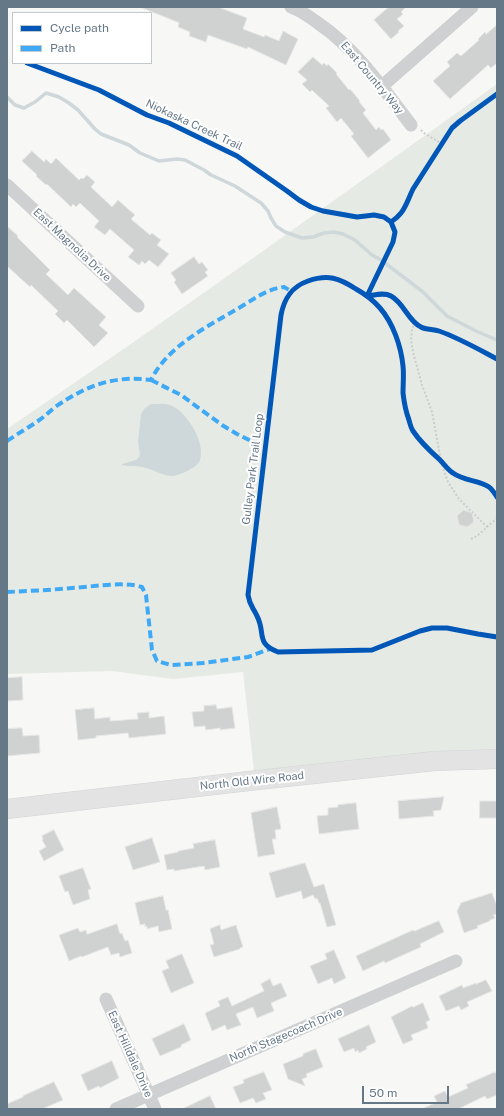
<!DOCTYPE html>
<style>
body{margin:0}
#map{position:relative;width:504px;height:1116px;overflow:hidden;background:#f7f7f6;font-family:"Public Sans",sans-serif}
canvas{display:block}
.frame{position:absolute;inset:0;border:8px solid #657888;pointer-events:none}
.legend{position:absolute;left:12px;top:12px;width:140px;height:52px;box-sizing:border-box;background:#fff;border:1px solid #c1c9cf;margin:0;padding:5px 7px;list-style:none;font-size:12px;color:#657888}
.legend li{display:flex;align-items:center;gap:8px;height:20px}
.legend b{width:20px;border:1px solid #c1c9cf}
.scale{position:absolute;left:362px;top:1086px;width:87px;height:18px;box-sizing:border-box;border:2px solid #657888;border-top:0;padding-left:5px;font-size:12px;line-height:14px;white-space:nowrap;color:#657888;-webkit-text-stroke:3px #fff;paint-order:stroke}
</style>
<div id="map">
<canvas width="504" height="1116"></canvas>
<div class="frame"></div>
<ul class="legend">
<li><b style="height:5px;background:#0057b8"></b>Cycle path</li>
<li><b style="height:5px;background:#3fa9f5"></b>Path</li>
</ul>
<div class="scale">50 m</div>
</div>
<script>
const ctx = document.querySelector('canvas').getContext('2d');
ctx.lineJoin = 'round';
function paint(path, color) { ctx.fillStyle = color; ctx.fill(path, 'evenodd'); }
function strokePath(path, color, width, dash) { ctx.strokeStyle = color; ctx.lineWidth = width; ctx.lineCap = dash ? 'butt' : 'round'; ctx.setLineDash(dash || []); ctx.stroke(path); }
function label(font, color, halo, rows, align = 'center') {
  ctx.font = font + ' "Public Sans",sans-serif'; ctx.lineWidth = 4; ctx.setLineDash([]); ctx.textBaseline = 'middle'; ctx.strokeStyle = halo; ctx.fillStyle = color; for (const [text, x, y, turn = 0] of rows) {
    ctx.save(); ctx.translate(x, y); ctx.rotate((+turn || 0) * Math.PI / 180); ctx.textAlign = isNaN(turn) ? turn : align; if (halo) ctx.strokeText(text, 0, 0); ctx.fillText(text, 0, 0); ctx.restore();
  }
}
const green = new Path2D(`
 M497 84V759L255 780 243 672 173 679 111 671 7 674V429C172 317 335 200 497 84Z`);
const water = new Path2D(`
 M151 404C157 404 164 403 170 405 186 411 206 442 200 460 198 466 192 468 187 471 182 473 177 476 172 476 163 476 155 470 146 468 142 467 138 466 134 466 129 466 127 466 122 465V464L136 460 139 457 140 454 138 442 141 414 145 408Z`);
const stream = new Path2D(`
 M7 97 15 105 24 108 35 102 46 93 59 97 69 103 78 110 95 129 101 134 129 145 140 153 159 161 177 159 185 160 204 170 211 175 235 186 261 203 268 211 271 218 276 226 285 232 302 238 313 237 324 233 334 232 343 234 355 240 372 255 381 260 423 292 447 316 476 331 497 340`);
const building = new Path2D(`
 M140 7H218L247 18 243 29 264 37 265 35 279 41 283 31 298 39 286 65 248 47 247 49 208 35 206 42 189 36 190 32 178 27 179 23Z
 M389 7H406L401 12 403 14 397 19 404 26 398 31 399 32 391 39 374 20Z
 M497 25V63L491 68 488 65 450 99 433 81 450 66 447 62 457 53 461 56 479 40 478 39 485 32 486 34Z
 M313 57 322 65 324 63 327 66 328 64 337 73 336 74 349 90 350 89 360 101 359 102 366 110 363 113 376 130 379 127 381 130 383 129 391 140 368 158 351 136 354 134 341 118 337 122 326 108 329 106 312 90 310 92 302 84 307 80 298 72Z
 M32 151 44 162 46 159 51 164 56 158 79 180 81 178 83 179 87 175 95 182 91 187 112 207 118 200 135 215 131 219 150 235 152 233 161 240 157 245 169 254 158 267 149 260 145 264 142 261 139 265 128 257 134 250 110 229 105 235 94 227 99 221 80 203 76 207 73 204 71 207 47 184 46 185 36 176 37 175 22 161Z
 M7 226 18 236 17 237 50 270 46 274 68 295 74 288 106 317 99 325 108 333 94 347 67 320 64 323 55 314 58 311 31 285 30 287 7 266Z
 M194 257 199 264 202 262 208 270 205 272 208 276 182 294 174 282 176 280 171 273Z
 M464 510 472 513 474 522 467 527 459 525 457 516Z
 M22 677 23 700 7 701V678Z
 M216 705 217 709 232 707 235 728 220 730V728L206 730 205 726 194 727 192 712 204 711V706Z
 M94 708 95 719 110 717V721L138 719 137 713 149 712V718L164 716 166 734 129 738 128 733 96 736V738L78 740 75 710Z
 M22 728 23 736 39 735 40 753 7 756V729Z
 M444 797 441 810 433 811 434 816 399 819 398 801Z
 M480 801H497V818H480Z
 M356 803 359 829 319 834 317 816 328 815V808L338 807V805Z
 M277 807 281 829 275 830 276 839H272L275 854 258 857 251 813Z
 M54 830 64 850 44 861 39 851 46 847 42 840H43L42 836Z
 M152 838 160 862 133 870 125 847Z
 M215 840 220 867 205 870 204 866 174 871V869L167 870 164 855 178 852V851L194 848 193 844Z
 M305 863 314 887 324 884 336 925 327 927 320 903H319L317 898 315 899 313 895 303 899 301 891 276 898 269 873Z
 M83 868 91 889 88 890 90 899 73 905 68 891 65 892 59 876Z
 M492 893 497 906V914L493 915 495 918 490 920V921L477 926 478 928 464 933 457 911 461 903Z
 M163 896 166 910H168L172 929 159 932 158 926 147 929V926L145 927V924L140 925 135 903Z
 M439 921 444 932 420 944 421 947 385 963 384 961 363 971 356 956 413 930 414 931Z
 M117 924 120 934 122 933 125 941 128 940 132 953 120 957 119 953 111 955 108 947 82 957 81 956 69 961 59 935 78 928 80 932 86 930 87 934Z
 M220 925 221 930 236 925 243 947 240 948V949L214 957 210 945 214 944 210 929Z
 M334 950 346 978 334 984 332 978 318 984 310 966 327 959 325 954Z
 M182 954 194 983 171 993 162 971 169 968 166 961Z
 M270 979 273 986 281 983 287 996 271 1003 274 1011 257 1018 253 1007 236 1014 241 1025 227 1030 225 1025 212 1031 205 1013 220 1006 218 1001 228 997 232 1006 264 991 261 984Z
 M486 980 492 991 467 1002 469 1006 461 1010 459 1006 446 1011 439 996 462 985 463 988 476 983V984Z
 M423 1003 430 1020 426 1022 428 1028 411 1035 413 1040 403 1044 391 1017 412 1006 413 1007Z
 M184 1024 191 1040 181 1045V1047L160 1056 152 1039Z
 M369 1025 376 1042 366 1047 367 1049 359 1053 358 1050 355 1052 354 1048 344 1052 338 1039Z
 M316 1049 323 1067 306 1074 307 1077 302 1079 305 1086 288 1079 283 1064 303 1056V1054Z
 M112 1061 119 1078 100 1088 99 1086 88 1091 81 1075Z
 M264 1072 272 1090 263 1093 266 1099 256 1103 253 1098 240 1103 233 1087 244 1083 243 1080Z
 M495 1072V1073L497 1072V1095L487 1099 485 1096 458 1109H422L437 1102 434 1096 445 1091 448 1097 468 1088 466 1085Z
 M54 1082 63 1100 42 1109H7V1104L23 1097V1096Z
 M210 1096 216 1109H182Z`);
const path = new Path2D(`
 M421 130 424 133 442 144
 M415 322 412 330 411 340 413 352 422 385 432 412 441 461 444 471 448 482 459 499 487 527
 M471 539 477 536 497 518`);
const street = new Path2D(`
 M291 7C301 10 309 17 318 23 356 49 383 88 411 125
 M381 87 472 7
 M7 185 138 306
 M106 999 155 1109
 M116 1109 456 961`);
const secondary = new Path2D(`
 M7 809 249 781 435 761 497 759`);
const quiet = new Path2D(`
 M151 380 181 395 222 425 237 434 265 448
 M7 441C17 434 28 428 38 421 44 417 49 412 55 407 86 386 113 375 151 380 168 346 205 328 237 309 253 300 266 289 284 287L291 291
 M7 592C28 591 50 590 72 588 92 587 123 581 142 587L146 595 152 650 157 661 171 665 203 663 248 657 270 649`);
const cycleway = new Path2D(`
 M27 63 99 90 147 115 169 123 237 156 287 191 299 200 311 207 323 211 357 217 374 215 384 217 391 222 395 232 393 242 367 296
 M391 222C394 220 398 217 401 213 406 207 409 197 413 189L452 128 460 121 497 94
 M367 296C375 295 384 292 391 296 404 303 408 321 421 327 426 330 433 329 439 331 459 338 478 349 497 359
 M497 497C495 494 492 489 489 487 479 480 464 481 453 473 448 470 444 464 440 460 430 451 421 443 413 431 411 428 410 424 409 420 406 412 404 402 403 393 403 384 404 375 403 366 401 346 393 323 380 308 373 300 365 294 356 289 339 278 328 274 308 281 291 287 284 299 281 315L248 595C250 607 253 607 257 616 266 633 255 643 278 652L372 650 420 631 432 628H447L478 634 497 637`);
const streetNames = [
 ["East Country Way",372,78,50],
 ["Niokaska Creek Trail",194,125,25],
 ["East Magnolia Drive",72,245,43],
 ["Gulley Park Trail Loop",253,469,-83],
 ["North Old Wire Road",252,781,-6],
 ["North Stagecoach Drive",286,1035,-23],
 ["East Hilldale Drive",130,1054,66]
];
paint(green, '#e6eae4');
paint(water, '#ced7d9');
strokePath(stream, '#ced7d9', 3.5);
paint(building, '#d0d2d2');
strokePath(building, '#e6e6e6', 1);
strokePath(secondary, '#d3d5d5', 20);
strokePath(path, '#cccdce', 2, [2, 2]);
strokePath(street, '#cfd0d1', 13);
strokePath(secondary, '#e2e3e2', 19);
strokePath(quiet, '#3fa9f5', 4, [8, 4]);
strokePath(cycleway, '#0057b8', 5);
label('11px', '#657888', '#fff', streetNames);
</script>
